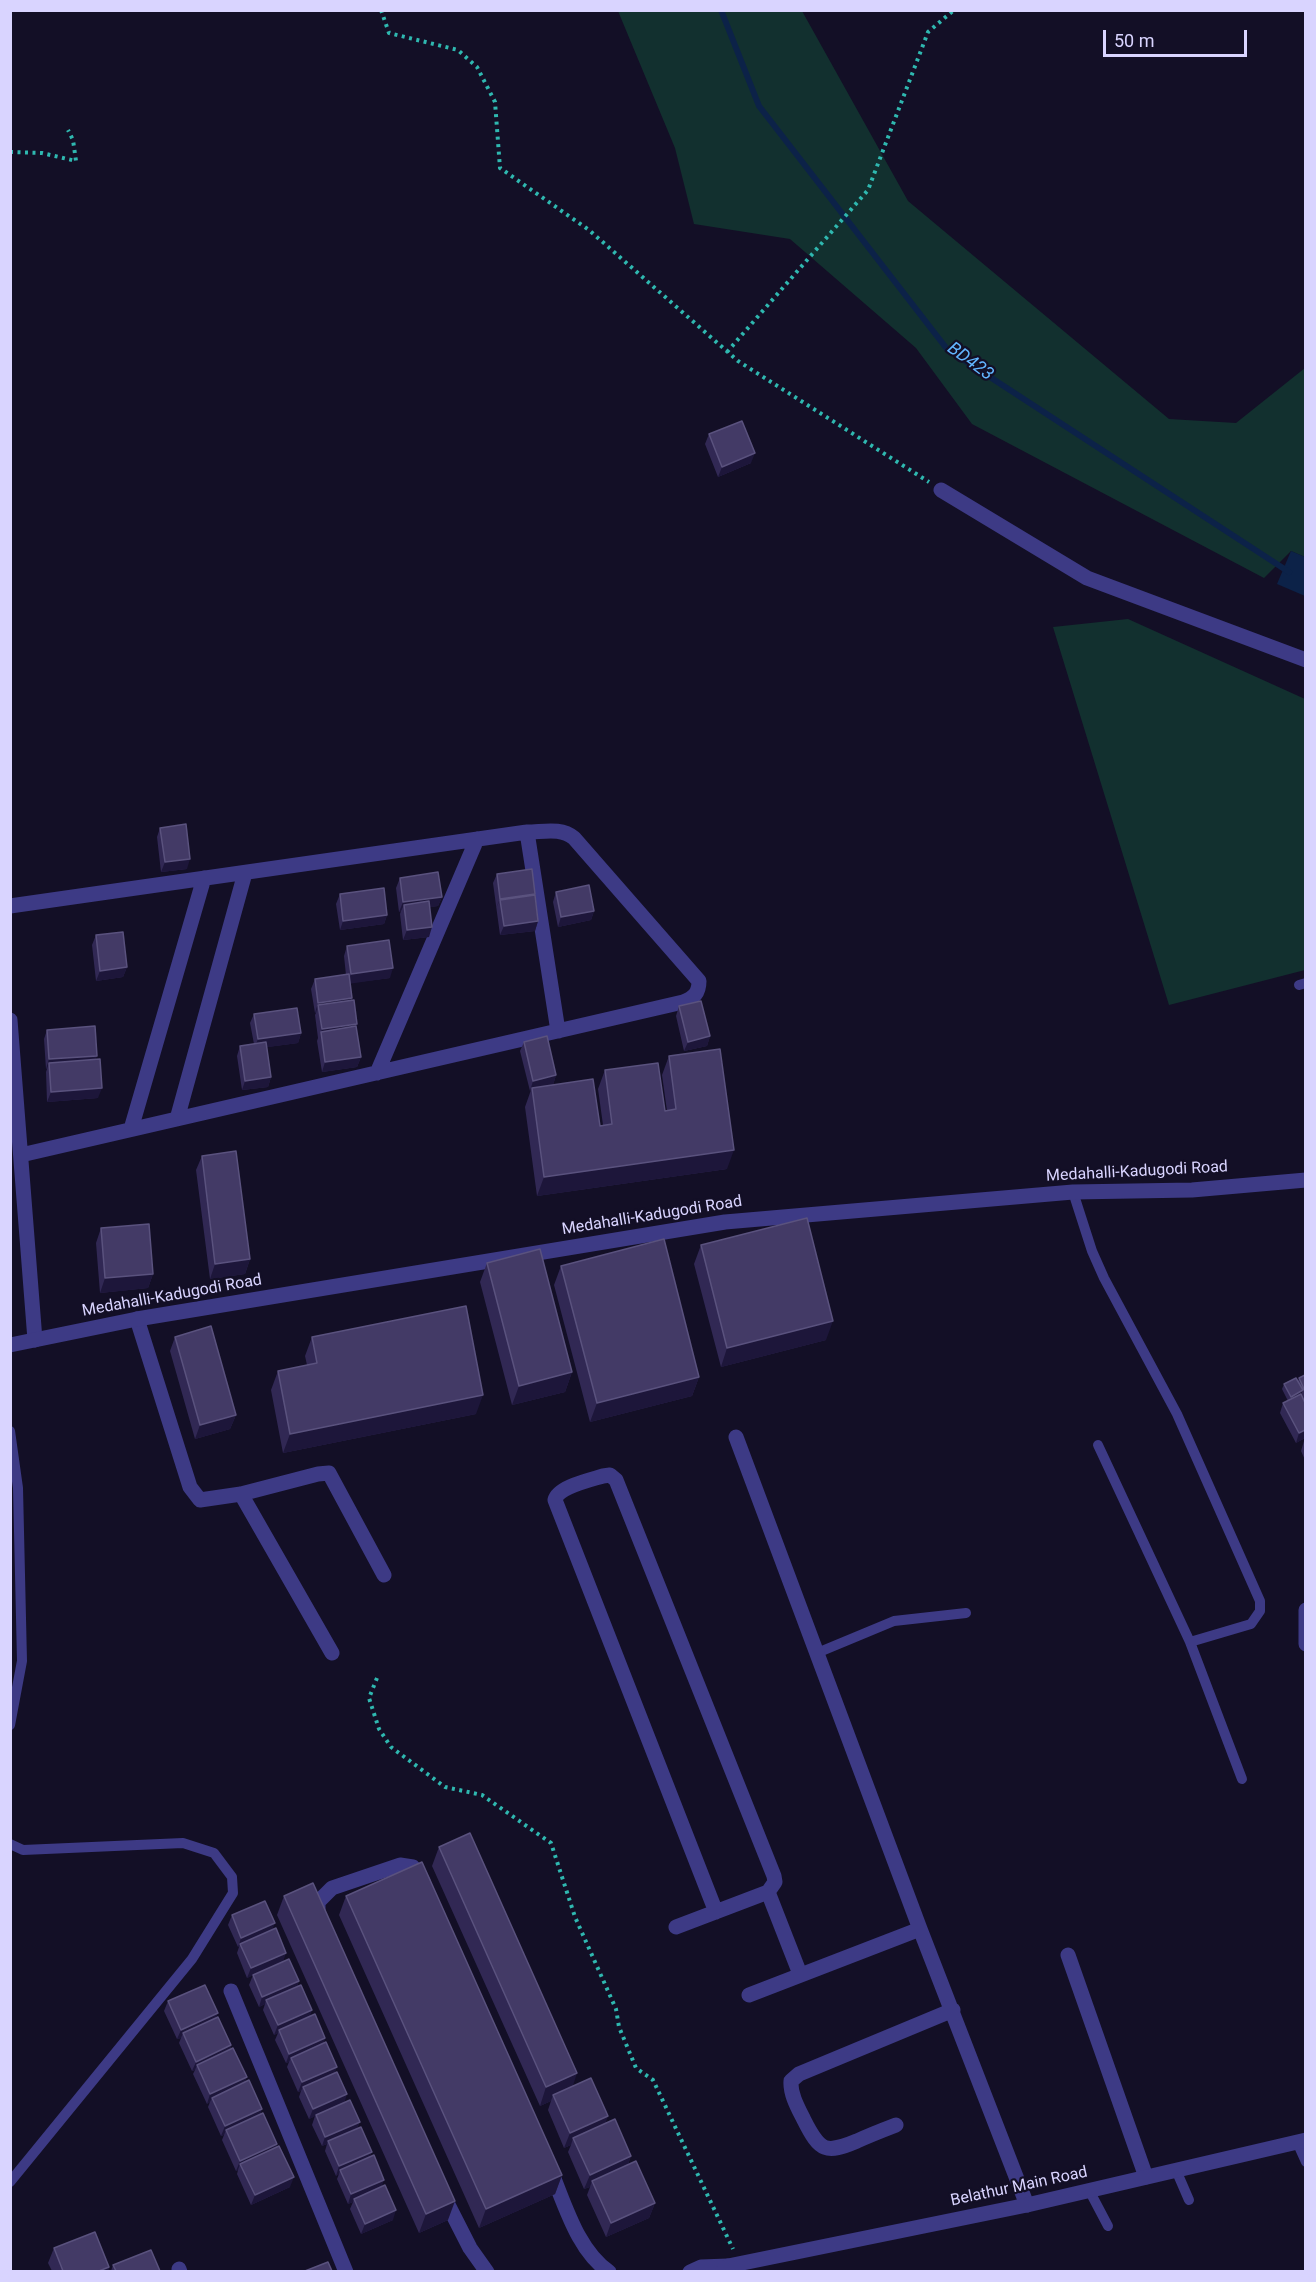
<!DOCTYPE html>
<style>
body{margin:0}
#map{position:relative;width:1316px;height:2282px;overflow:hidden;background:#130f26;font-family:Roboto,sans-serif}
canvas{display:block}
.frame{position:absolute;inset:0;border:12px solid #d9d4ff;pointer-events:none}
.scale{position:absolute;left:1103px;top:30px;width:144px;height:27px;box-sizing:border-box;border:3px solid #d9d4ff;border-top:0;padding-left:8px;font-size:18px;line-height:21px;white-space:nowrap;color:#d9d4ff;-webkit-text-stroke:4px #130f26;paint-order:stroke}
</style>
<div id="map">
<canvas width="1316" height="2282"></canvas>
<div class="frame"></div>
<div class="scale">50 m</div>
</div>
<script>
const ctx = document.querySelector('canvas').getContext('2d');
ctx.lineJoin = 'round';
function paint(path, color) { ctx.fillStyle = color; ctx.fill(path, 'evenodd'); }
function strokePath(path, color, width, dash) { ctx.strokeStyle = color; ctx.lineWidth = width; ctx.lineCap = dash ? 'butt' : 'round'; ctx.setLineDash(dash || []); ctx.stroke(path); }
function label(font, color, halo, rows, align = 'center') {
  ctx.font = font + ' Roboto,sans-serif'; ctx.lineWidth = 4.5; ctx.setLineDash([]); ctx.textBaseline = 'middle'; ctx.strokeStyle = halo; ctx.fillStyle = color; for (const [text, x, y, turn = 0] of rows) {
    ctx.save(); ctx.translate(x, y); ctx.rotate((+turn || 0) * Math.PI / 180); ctx.textAlign = isNaN(turn) ? turn : align; if (halo) ctx.strokeText(text, 0, 0); ctx.fillText(text, 0, 0); ctx.restore();
  }
}
const green = new Path2D(`
 M618 11H802L908 201 1169 419 1236 423 1305 368V557L1291 551 1264 578 972 424 916 348 790 239 694 224 675 148Z
 M1128 619 1305 699V970L1169 1005 1053 627Z`);
const water = new Path2D(`
 M1291 551 1305 557V596L1277 584Z`);
const stream = new Path2D(`
 M721 10 759 106 947 349 1289 572`);
const path = new Path2D(`
 M381 10 389 33 458 50 477 67 495 102 500 168 589 230 738 361 929 482
 M10 152 42 153 76 161 73 140 68 130
 M727 352 868 190 928 32 954 10
 M377 1678 369 1698 379 1729 391 1747 445 1787 482 1795 551 1843 575 1917 616 2009 619 2027 636 2068 653 2080 733 2249`);
const service = new Path2D(`
 M1299 985 1306 983
 M1073 1192 1092 1251 1104 1278 1177 1414 1260 1601V1611L1251 1624 1190 1642
 M10 1431 18 1488 22 1661 10 1725
 M1098 1445 1190 1642 1242 1779
 M817 1653 894 1621 966 1613
 M10 1844 23 1850 183 1843 214 1853 232 1877 233 1893 192 1959 10 2182
 M1297 2142 1306 2162
 M1176 2170 1189 2200
 M1089 2190 1108 2226`);
const minor = new Path2D(`
 M941 490 1087 578 1306 660
 M527 832 558 1031
 M10 906 527 832C543 832 561 827 574 838L699 981C699 993 694 998 683 1002L21 1155
 M10 1020 35 1340
 M377 1073 477 839
 M177 1119 245 873
 M131 1129 204 878
 M137 1319 190 1487 200 1500 241 1494 318 1474 329 1473 384 1575
 M736 1437 920 1929 1027 2205
 M241 1494 332 1653
 M1306 1610V1644
 M768 1892 800 1974
 M318 1916V1902L332 1888 400 1865 413 1867 423 1881
 M676 1927 768 1892 775 1882 774 1876 616 1480 610 1475 603 1476C590 1480 558 1487 555 1500L716 1912
 M1068 1955 1146 2177
 M231 1991 346 2272
 M749 1995 920 1929
 M896 2125C883 2130 870 2135 857 2141 826 2154 820 2152 804 2120 798 2108 790 2094 791 2081L799 2074 953 2010
 M550 2169C565 2204 577 2250 609 2272
 M442 2193 470 2248 487 2272
 M179 2269 180 2272
 M690 2272 701 2267 728 2266`);
const tertiary = new Path2D(`
 M10 1345 137 1319 725 1222 1073 1192 1192 1190 1306 1180
 M722 2272 728 2266 1027 2205 1306 2140`);
const wall = new Path2D(`
 M709 434 751 463 718 477 705 444Z
 M160 828 187 869 161 872 157 837Z
 M497 874 535 894 538 921 535 931 500 935 493 883Z
 M400 878 442 897 438 906 430 907 429 937 403 940 400 914 401 911 399 912 396 888Z
 M556 892 594 911 591 920 558 927 553 902Z
 M340 894 387 915 384 924 340 930 336 904Z
 M96 935 127 967 123 977 96 981 92 945Z
 M347 946 390 978 350 983 352 998V1000L361 1057 357 1067 322 1072 317 1041 318 1038 315 1015 316 1013H315L311 989 315 979 346 975 344 956Z
 M679 1006 710 1036 707 1046 684 1051 676 1016Z
 M254 1014 301 1033 298 1043 267 1047 271 1077 268 1087 242 1090 237 1056 240 1046 254 1044 250 1023Z
 M47 1030 96 1059 98 1098 47 1102 46 1072 47 1069H46L44 1039Z
 M524 1042 556 1075 553 1085 600 1126 603 1125 598 1089 605 1070 665 1111H667L662 1075 669 1056 727 1169 537 1196 525 1107 531 1090 530 1091 520 1051Z
 M202 1156 250 1259 245 1274 210 1279 196 1170Z
 M101 1228 153 1274 148 1288 100 1293 96 1243Z
 M701 1245 826 1340 721 1367 694 1264Z
 M487 1263 572 1372 565 1392 512 1405 480 1282Z
 M561 1266 699 1377 692 1396 590 1422 554 1285Z
 M175 1337 236 1415 230 1429 195 1439 170 1351Z
 M312 1337 476 1414 283 1453 271 1390 278 1371 307 1365 305 1356Z
 M1305 1375V1438L1296 1443 1280 1413 1283 1403 1288 1401 1282 1389 1284 1384 1298 1381 1299 1378Z
 M1304 1441H1305V1460L1301 1451Z
 M439 1847 572 2087 606 2123 631 2156 628 2164 655 2203 649 2218 606 2237 587 2195 590 2187 584 2189 568 2152 571 2145 564 2148 548 2110 551 2101 540 2106 432 1866Z
 M284 1896 448 2220 419 2233 277 1915Z
 M346 1896 562 2175 555 2194 479 2228 339 1915Z
 M232 1915 272 1930 283 1962 299 1981 297 1987 310 2017 325 2038 323 2044 344 2103 357 2128 370 2157 382 2187 393 2220 361 2234 350 2209 353 2202 348 2204 337 2179 339 2174 336 2176 325 2151 327 2144 322 2146 312 2125 315 2116 309 2119 299 2097 301 2091 298 2092 287 2067 289 2062 286 2063 275 2040 278 2033 274 2035 263 2010 265 2004 259 2007 249 1985 253 1975 247 1978 237 1953 239 1947H238L228 1925Z
 M168 2001 216 2017 231 2045 230 2050 245 2083 277 2144 276 2148 290 2187 251 2205 237 2174 238 2170 236 2171 222 2140 224 2135 221 2136 208 2107 210 2102 207 2104 193 2074 195 2070 192 2071 179 2043 181 2038 177 2039 164 2011Z
 M54 2248 109 2267 108 2271H52L48 2263Z
 M113 2265 160 2271H111Z`);
const shadedWall = new Path2D(`
 M755 453 751 463 718 477 722 467Z
 M190 859 187 869 161 872 165 862Z
 M535 894 532 903 500 900 496 908 500 899Z
 M442 897 438 906 404 911V905L401 911 399 912 403 902Z
 M594 911 591 920 558 927 561 917Z
 M387 915 384 924 340 930 343 921Z
 M538 921 535 931 500 935 504 926Z
 M432 927 429 937 403 940 407 930Z
 M127 967 123 977 96 981 100 971Z
 M393 968 390 978 348 984 351 974Z
 M352 998 349 1008 318 1005 316 1013H315L318 1003Z
 M357 1024 353 1034 321 1032 322 1029Z
 M301 1033 298 1043 254 1049 258 1039Z
 M710 1036 707 1046 684 1051 688 1042Z
 M97 1056 93 1065 49 1063 47 1069H46L49 1059Z
 M361 1057 357 1067 322 1072 325 1062Z
 M556 1075 553 1085 532 1088 531 1090 530 1091 533 1081Z
 M271 1077 268 1087 242 1090 245 1081Z
 M102 1088 98 1098 47 1102 51 1092Z
 M734 1150 727 1169 537 1196 544 1177Z
 M250 1259 245 1274 210 1279 215 1264Z
 M153 1274 148 1288 100 1293 105 1278Z
 M833 1321 826 1340 721 1367 727 1348Z
 M572 1372 565 1392 512 1405 519 1386Z
 M699 1377 692 1396 590 1422 597 1403Z
 M1303 1390 1301 1395 1289 1402 1291 1397Z
 M483 1395 476 1414 283 1453 290 1434Z
 M236 1415 230 1429 195 1439 200 1425Z
 M1305 1430V1438L1296 1443 1299 1433Z
 M275 1923 271 1933 240 1944 239 1947H238L241 1938Z
 M286 1953 283 1962 247 1978 251 1968Z
 M299 1981 296 1991 266 2000 265 2004 259 2007 262 1997Z
 M312 2010 309 2020 279 2030 278 2033 274 2035 278 2025Z
 M218 2013 214 2022 183 2033 181 2038 177 2039 181 2030Z
 M325 2038 322 2048 291 2058 289 2062 286 2063 289 2054Z
 M231 2045 228 2055 197 2065 195 2070 192 2071 196 2062Z
 M337 2067 333 2077 303 2087 301 2091 298 2092 302 2082Z
 M577 2073 571 2092 553 2095 551 2101 540 2106 546 2087Z
 M247 2077 243 2087 212 2098 210 2102 207 2104 210 2094Z
 M347 2094 344 2104 309 2119 313 2109Z
 M262 2109 259 2119 226 2130 224 2135 221 2136 225 2126Z
 M608 2116 603 2131 573 2138 571 2145 564 2148 570 2133Z
 M360 2122 356 2132 328 2141 327 2144 322 2146 325 2137Z
 M277 2144 274 2154 240 2164 238 2170 236 2171 240 2161Z
 M372 2152 368 2161 340 2170 339 2174 336 2176 339 2166Z
 M631 2156 626 2170 592 2181 590 2187 584 2189 590 2175Z
 M562 2175 555 2194 479 2228 486 2209Z
 M294 2177 290 2187 251 2205 255 2195Z
 M384 2180 381 2189 354 2199 353 2202 348 2204 351 2194Z
 M455 2201 448 2220 419 2233 426 2214Z
 M655 2203 649 2218 606 2237 611 2223Z
 M396 2210 393 2220 361 2234 365 2224Z
 M109 2267 108 2271H99Z`);
const building = new Path2D(`
 M742 421 755 453 722 467 709 434Z
 M186 824 190 859 165 862 160 828Z
 M532 869 535 894 500 899 497 874Z
 M438 872 442 897 403 902 400 878Z
 M589 885 594 911 561 917 556 892Z
 M384 888 387 915 343 921 340 894Z
 M535 895 538 921 504 926 500 900Z
 M429 901 432 927 407 930 404 905Z
 M123 932 127 967 100 971 96 935Z
 M389 940 393 968 351 974 347 946Z
 M349 974 352 998 318 1003 315 979Z
 M354 1000 357 1024 322 1029 318 1005Z
 M701 1001 710 1036 688 1042 679 1006Z
 M297 1008 301 1033 258 1039 254 1014Z
 M95 1026 97 1056 49 1059 47 1030Z
 M356 1026 361 1057 325 1062 321 1032Z
 M547 1036 556 1075 533 1081 524 1042Z
 M266 1042 271 1077 245 1081 240 1046Z
 M720 1049 734 1150 544 1177 532 1088 593 1079 600 1126 612 1124 605 1070 658 1063 665 1111 676 1109 669 1056Z
 M100 1059 102 1088 51 1092 49 1063Z
 M236 1151 250 1259 215 1264 202 1156Z
 M807 1218 833 1321 727 1348 701 1245Z
 M149 1224 153 1274 105 1278 101 1228Z
 M664 1239 699 1377 597 1403 561 1266Z
 M540 1249 572 1372 519 1386 487 1263Z
 M466 1306 483 1395 290 1434 278 1371 317 1363 312 1337Z
 M211 1326 236 1415 200 1425 175 1337Z
 M1305 1375V1391L1299 1378Z
 M1296 1378 1303 1390 1291 1397 1284 1384Z
 M1301 1394 1305 1403V1430L1299 1433 1283 1403Z
 M470 1833 577 2073 546 2087 439 1847Z
 M422 1862 562 2175 486 2209 346 1896Z
 M313 1883 455 2201 426 2214 284 1896Z
 M265 1901 275 1923 241 1938 232 1915Z
 M276 1928 286 1953 251 1968 240 1944Z
 M289 1959 299 1981 262 1997 253 1975Z
 M205 1985 218 2013 181 2030 168 2001Z
 M301 1985 312 2010 278 2025 266 2000Z
 M315 2014 325 2038 289 2054 279 2030Z
 M218 2017 231 2045 196 2062 183 2033Z
 M326 2042 337 2067 302 2082 291 2058Z
 M233 2048 247 2077 210 2094 197 2065Z
 M337 2072 347 2094 313 2109 303 2087Z
 M591 2078 608 2116 570 2133 553 2095Z
 M249 2080 262 2109 225 2126 212 2098Z
 M350 2100 360 2122 325 2137 316 2115Z
 M263 2113 277 2144 240 2161 226 2130Z
 M615 2119 631 2156 590 2175 573 2138Z
 M361 2127 372 2152 339 2166 328 2141Z
 M279 2146 294 2177 255 2195 240 2164Z
 M374 2155 384 2180 351 2194 340 2170Z
 M636 2161 655 2203 611 2223 592 2181Z
 M385 2185 396 2210 365 2224 354 2199Z
 M95 2232 109 2267 99 2271H63L54 2248Z
 M151 2250 160 2271H116L113 2265Z
 M328 2262 332 2271H305Z`);
const streetNames = [
 ["Medahalli-Kadugodi Road",1137,1172,-3],
 ["Medahalli-Kadugodi Road",652,1216,-9],
 ["Medahalli-Kadugodi Road",172,1296,-10],
 ["Belathur Main Road",1019,2187,-12]
];
const waterNames = [
 ["BD423",970,362,36]
];
paint(green, '#12302f');
paint(water, '#0c2248');
strokePath(stream, '#0c2248', 6);
strokePath(path, '#2fb8b0', 4, [3, 4.5]);
strokePath(service, '#3d3a85', 10);
strokePath(minor, '#3d3a85', 15);
strokePath(tertiary, '#3d3a85', 15);
paint(wall, '#312854');
paint(shadedWall, '#1d163a');
paint(building, '#433a66');
strokePath(building, '#5a527e', 1.5);
label('16px', '#d9d4ff', '#130f26', streetNames);
label('italic 18px', '#62b6ff', '#130f26', waterNames);
</script>
